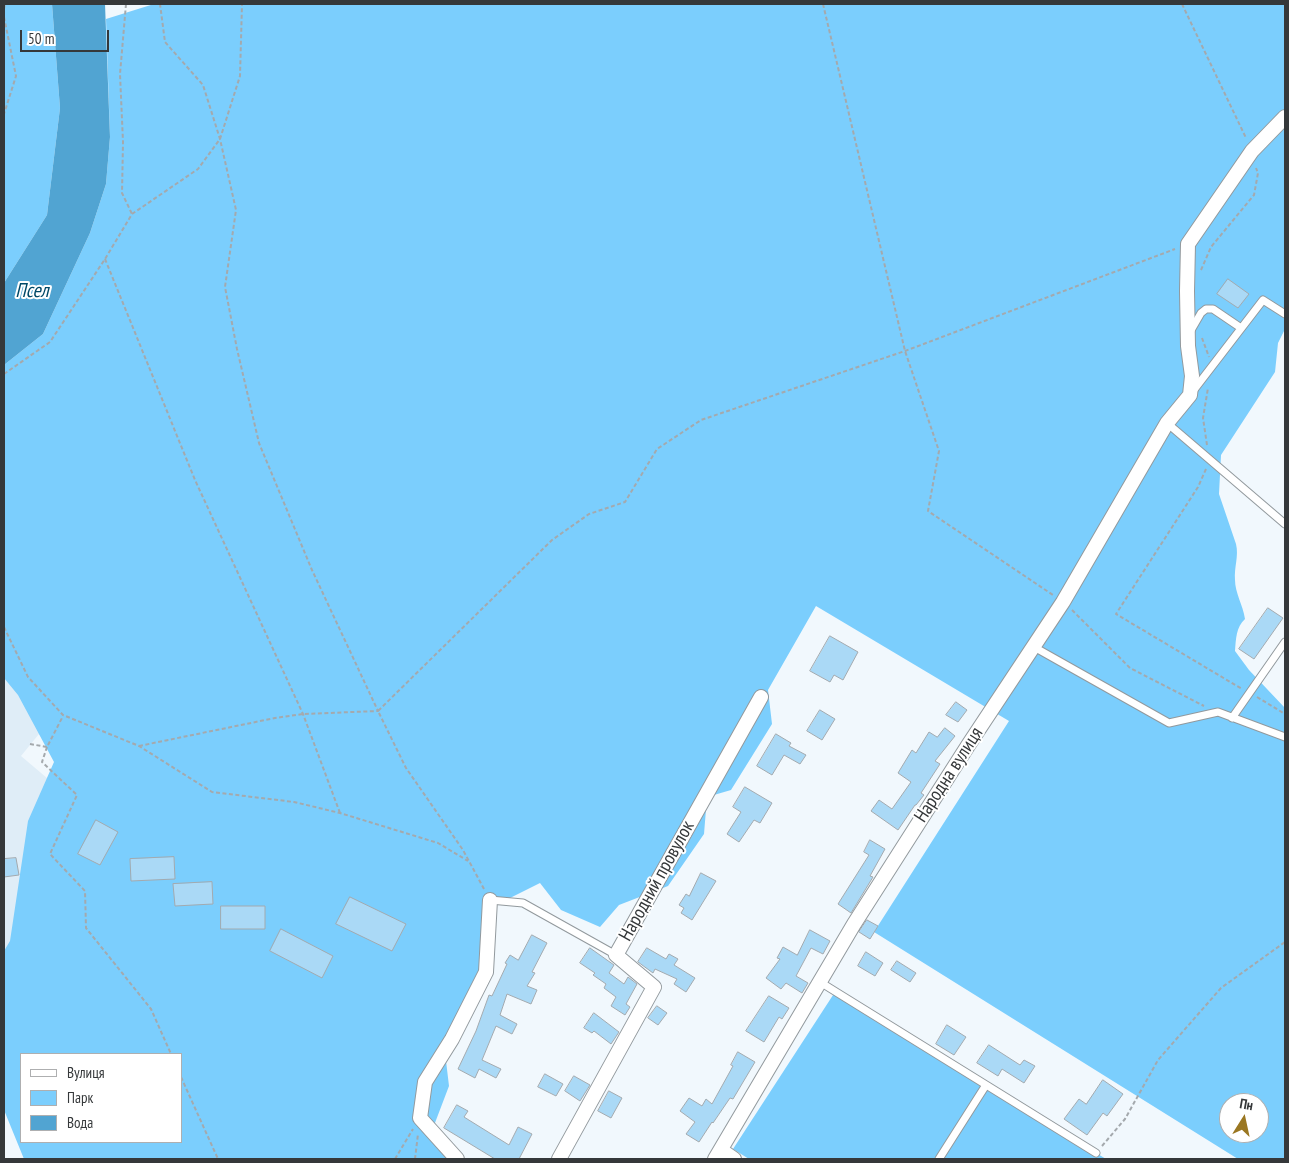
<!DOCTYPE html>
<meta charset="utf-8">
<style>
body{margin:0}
#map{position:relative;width:1289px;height:1163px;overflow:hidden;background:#f1f8fd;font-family:"PT Sans Narrow",sans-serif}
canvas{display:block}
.frame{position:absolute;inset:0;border:5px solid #35383a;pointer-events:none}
.legend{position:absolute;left:20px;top:1053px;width:162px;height:90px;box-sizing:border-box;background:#fff;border:1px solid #aeafb0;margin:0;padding:6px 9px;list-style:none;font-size:15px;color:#35383a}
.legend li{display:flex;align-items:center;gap:10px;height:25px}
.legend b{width:25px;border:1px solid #aeafb0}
.north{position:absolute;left:1219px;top:1093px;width:50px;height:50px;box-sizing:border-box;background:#fff;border:1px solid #aeafb0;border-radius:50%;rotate:10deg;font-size:14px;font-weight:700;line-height:20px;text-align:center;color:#35383a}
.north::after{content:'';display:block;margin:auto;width:18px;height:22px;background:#9a7722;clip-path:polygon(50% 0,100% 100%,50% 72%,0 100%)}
.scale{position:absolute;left:20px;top:30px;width:89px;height:22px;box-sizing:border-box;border:2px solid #35383a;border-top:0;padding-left:6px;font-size:15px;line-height:18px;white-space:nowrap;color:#35383a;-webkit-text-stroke:4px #fff;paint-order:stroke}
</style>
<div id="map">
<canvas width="1289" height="1163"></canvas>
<div class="frame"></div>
<ul class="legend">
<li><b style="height:6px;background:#fff"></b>Вулиця</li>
<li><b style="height:14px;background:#7bcefd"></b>Парк</li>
<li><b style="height:14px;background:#51a4d2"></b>Вода</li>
</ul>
<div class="north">Пн</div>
<div class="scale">50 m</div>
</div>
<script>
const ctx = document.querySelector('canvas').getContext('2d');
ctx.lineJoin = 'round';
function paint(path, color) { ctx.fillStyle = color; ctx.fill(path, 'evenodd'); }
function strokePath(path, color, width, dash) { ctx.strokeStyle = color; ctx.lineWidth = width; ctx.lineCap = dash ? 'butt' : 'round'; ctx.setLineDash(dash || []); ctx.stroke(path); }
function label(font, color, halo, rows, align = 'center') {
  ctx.font = font + ' "PT Sans Narrow",sans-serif'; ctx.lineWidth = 4; ctx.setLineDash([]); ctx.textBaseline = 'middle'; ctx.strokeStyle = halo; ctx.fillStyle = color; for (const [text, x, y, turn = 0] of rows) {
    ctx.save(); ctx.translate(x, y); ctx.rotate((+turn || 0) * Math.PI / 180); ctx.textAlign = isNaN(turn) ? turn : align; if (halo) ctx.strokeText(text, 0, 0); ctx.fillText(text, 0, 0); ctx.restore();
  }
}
const built = new Path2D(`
 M4 677 48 723 21 756 60 789 4 971Z`);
const green = new Path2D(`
 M4 4H52L60 108 47 215 4 283Z
 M154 4H1285V329L1278 343 1275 372 1221 455 1219 494 1236 544C1239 556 1234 567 1235 580 1235 593 1243 605 1245 619 1236 627 1236 639 1235 651L1249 670 1285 708V1159H1238L874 932 1009 721 816 606 768 690 772 724 731 790 707 797 704 834 668 886 619 905 600 927 561 910 540 883 486 910 482 972 444 1044 449 1086 430 1136 461 1159H24L4 1110V951L10 941 28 821 54 762 18 695 4 678V365L43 334 90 233 106 184 110 137 106 19ZM21 1054H181V1142H21ZM1229 1103H1259V1133H1229Z
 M835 992 1106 1159H749L733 1149Z`);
const water = new Path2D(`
 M52 4H105L110 137 106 184 90 233 43 334 4 365V283L47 215 60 108Z`);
const building = new Path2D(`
 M1228 279 1249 294 1238 308 1217 294Z
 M1268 608 1283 618 1254 659 1239 649Z
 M830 636 858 652 843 680 834 675 830 682 810 671Z
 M956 702 967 710 958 722 946 715Z
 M820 710 835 719 822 740 807 731Z
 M945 728 955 736 935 761 940 764 921 793 924 795 916 805H915L898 830 871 811 879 800 892 809 911 782 898 773 912 750 916 753 929 732 937 737Z
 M776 734 791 743 789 746 806 755 800 764 784 755 772 775 757 766Z
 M745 787 772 803 760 823 754 820 739 842 727 834 741 812 733 807Z
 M96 820 118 832 100 865 78 854Z
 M870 840 885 849 870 876 873 877 851 913 838 904 869 855 864 852Z
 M174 857 175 879 131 881 130 859Z
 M16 858 19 875 4 877V859Z
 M701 873 716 881 692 920 681 913 684 908 679 905 686 894 689 896Z
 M212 882 213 904 175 906 173 884Z
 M350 897 406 924 392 951 336 924Z
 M221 906H265V929H221Z
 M867 920 878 926 870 939 859 932Z
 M281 929 333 956 322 978 270 951Z
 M810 930 830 941 823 954 811 948 796 976 808 983 802 993 786 983 781 989 766 978 780 959 777 958 783 947 797 955Z
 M532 935 547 943 532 972 535 973 527 986 537 990 531 1004 507 994 500 1015 517 1024 512 1034 496 1026 482 1060 501 1069 496 1078 479 1069 475 1078 458 1069 476 1031 489 995 492 996 507 964 505 963 510 955 518 960Z
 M590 948 614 965 609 973 624 984 628 977 637 984 626 1004 630 1007 625 1015 611 1006 616 997 604 988 606 984 593 975 595 973 580 963Z
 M647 948 666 959 669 954 678 959 674 965 695 978 686 992 674 984 677 979 655 969 653 973 638 962Z
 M866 952 883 963 875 976 858 966Z
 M897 961 916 973 910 982 891 970Z
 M769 996 789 1008 782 1019 779 1017 764 1042 746 1031Z
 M657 1006 667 1013 658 1025 648 1018Z
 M594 1013 619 1032 611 1044 594 1031 592 1033 584 1028Z
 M947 1025 966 1037 954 1055 936 1044Z
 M989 1045 1020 1065 1024 1060 1035 1066 1024 1083 1002 1069 998 1076 977 1063Z
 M738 1052 755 1062 733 1099 730 1098 713 1123 712 1122 699 1142 686 1134 695 1122 680 1111 689 1098 702 1106 706 1099 712 1104 733 1066 731 1065Z
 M545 1074 563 1084 556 1096 538 1087Z
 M574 1076 590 1085 580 1101 565 1091Z
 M1103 1080 1123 1094 1107 1116 1103 1113 1087 1135 1064 1119 1079 1099 1086 1104Z
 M609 1091 622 1098 611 1118 598 1111Z
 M457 1105 468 1111 464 1117 509 1145 518 1127 532 1134 519 1159H495L444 1128Z`);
const path = new Path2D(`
 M126 4 120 74 123 142 122 193 132 214
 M823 4 905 351 939 451 928 511 1053 595
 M1182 4 1246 138
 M4 9 5 4
 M4 17 16 76 4 114
 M105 259 195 480 303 714 340 813
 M1201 270 1211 247 1254 195 1258 173 1256 168
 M1202 338 1209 357
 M4 374 50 342 105 259 132 214 198 169 220 139 240 76 242 4
 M1207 445 1203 418 1208 388
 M1206 469 1198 487 1116 614 1242 689
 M1072 610 1130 668 1204 706
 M4 627 28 677 63 715 139 746 212 792 294 802 340 813 438 843 468 861
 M1257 697 1285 714
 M30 744 47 747 63 716
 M139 746 275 718 303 714 378 711 312 570 259 443 237 349 225 287 236 210 220 139 203 85 165 42 160 4
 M47 747 42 762 77 795 50 854 85 891 86 928 151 1009 171 1054
 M484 889 463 850 406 768 378 711 552 540 589 514 625 502 657 449 701 420 905 351 1175 249
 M181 1077 218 1159
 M1102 1146 1125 1119 1158 1060 1221 988 1285 942
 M395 1159 413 1129
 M415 1159 418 1134`);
const lane = new Path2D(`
 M1190 332 1201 313 1206 309H1213L1241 328
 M1193 391 1263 300 1285 314
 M1167 423 1285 524
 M1034 647 1169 723 1218 712 1285 737
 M1232 718 1285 642
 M490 900 523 903 616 955
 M820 982 1096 1153
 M939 1159 986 1085`);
const street = new Path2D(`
 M721 1150 734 1159
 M457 1159 420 1118 425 1082 452 1039 486 972 490 900
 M559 1159 654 987 616 955 761 697
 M715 1159 854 924 969 744 1063 602 1167 423 1190 395 1192 376 1188 346 1187 291 1188 244 1252 151 1285 117`);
const streetNames = [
 ["Народна вулиця",949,775,-57],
 ["Народний провулок",657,881,-61]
];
const waterNames = [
 ["Псел",32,291]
];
paint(built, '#dfedf7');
paint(green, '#7bcefd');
paint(water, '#51a4d2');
paint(building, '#aad9f6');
strokePath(building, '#a3aaaf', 1);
strokePath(lane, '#92999d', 9);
strokePath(street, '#92999d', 16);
strokePath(path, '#a4a9ad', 2, [4, 2.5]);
strokePath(lane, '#fff', 7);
strokePath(street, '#fff', 14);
label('19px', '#35383a', '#fff', streetNames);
label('italic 20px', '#004867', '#fff', waterNames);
</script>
